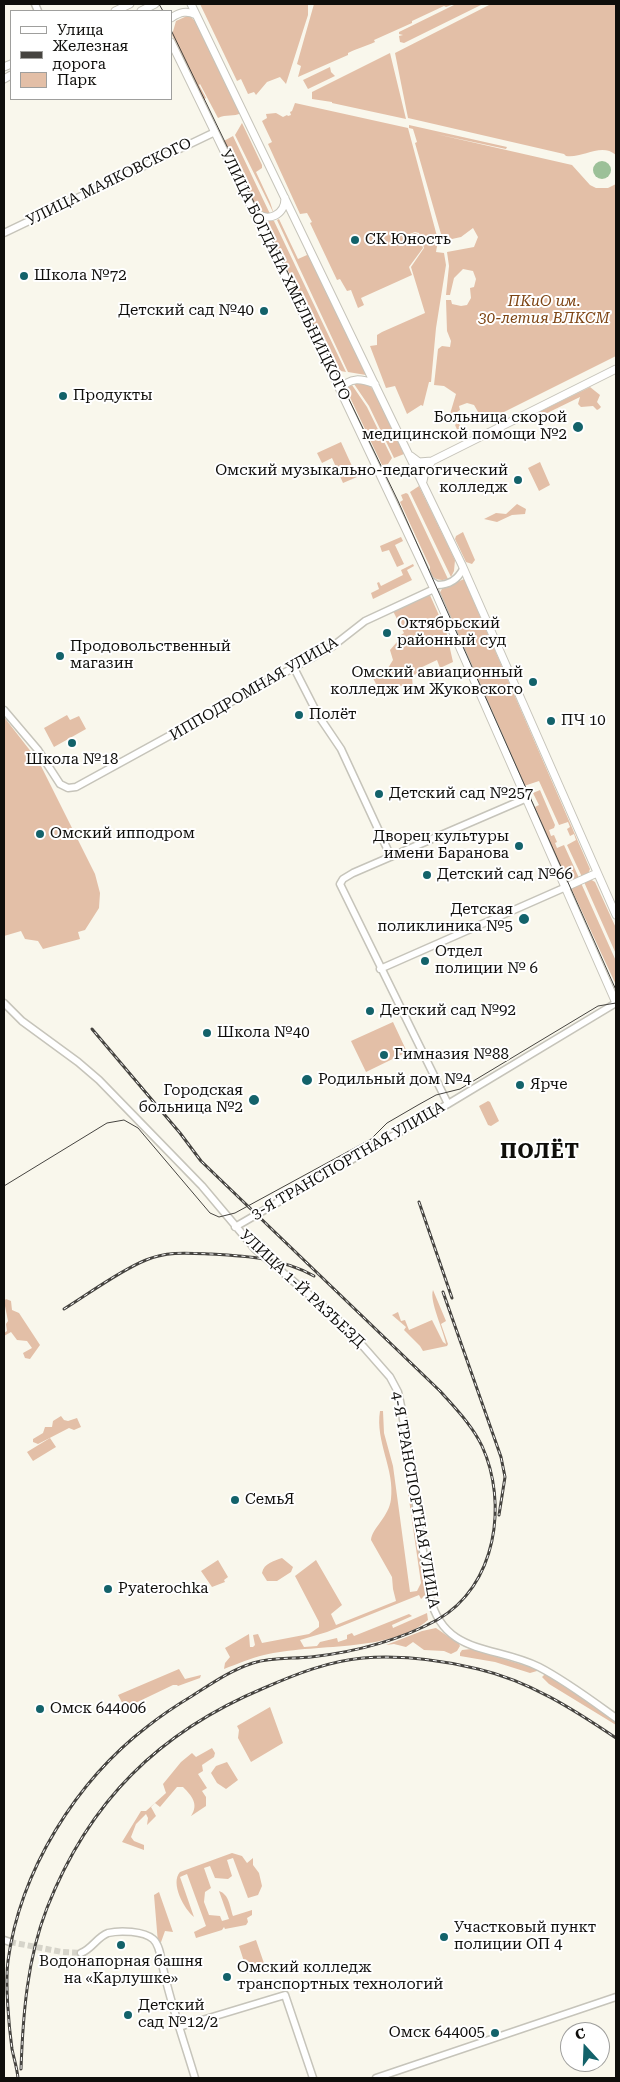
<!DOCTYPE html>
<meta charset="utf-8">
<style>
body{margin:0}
#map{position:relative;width:620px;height:2082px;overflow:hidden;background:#f9f7ec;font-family:"Roboto Serif",serif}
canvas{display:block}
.frame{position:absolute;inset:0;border:5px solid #0f0e0b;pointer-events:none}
.legend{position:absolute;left:10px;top:10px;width:162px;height:90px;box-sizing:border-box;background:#fff;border:1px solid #9f9f9d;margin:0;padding:6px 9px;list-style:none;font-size:15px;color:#0f0e0b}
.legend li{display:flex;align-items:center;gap:10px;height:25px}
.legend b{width:25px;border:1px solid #9f9f9d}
.north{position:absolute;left:560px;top:2022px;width:50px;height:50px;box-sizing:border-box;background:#fff;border:1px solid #9f9f9d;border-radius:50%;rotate:340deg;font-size:14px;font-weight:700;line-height:20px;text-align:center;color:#0f0e0b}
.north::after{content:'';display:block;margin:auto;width:18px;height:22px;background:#13626a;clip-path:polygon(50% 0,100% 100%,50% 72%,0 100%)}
</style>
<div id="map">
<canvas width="620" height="2082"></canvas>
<div class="frame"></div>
<ul class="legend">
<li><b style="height:6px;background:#fff"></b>Улица</li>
<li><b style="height:6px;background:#464440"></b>Железная дорога</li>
<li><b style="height:14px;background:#e3bfa7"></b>Парк</li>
</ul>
<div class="north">С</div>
</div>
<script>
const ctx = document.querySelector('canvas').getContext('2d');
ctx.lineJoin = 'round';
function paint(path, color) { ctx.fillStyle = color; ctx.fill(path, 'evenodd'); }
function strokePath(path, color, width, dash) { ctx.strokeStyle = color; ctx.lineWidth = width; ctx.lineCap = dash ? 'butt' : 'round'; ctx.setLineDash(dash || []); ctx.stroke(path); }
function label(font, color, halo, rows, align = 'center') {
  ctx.font = font + ' "Roboto Serif",serif'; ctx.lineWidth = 4; ctx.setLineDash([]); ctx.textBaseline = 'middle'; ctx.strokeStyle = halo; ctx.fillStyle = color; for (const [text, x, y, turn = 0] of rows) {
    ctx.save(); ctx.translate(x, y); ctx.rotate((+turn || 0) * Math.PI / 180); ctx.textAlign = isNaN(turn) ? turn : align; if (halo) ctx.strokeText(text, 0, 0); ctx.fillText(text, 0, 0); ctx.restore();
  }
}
const green = new Path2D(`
 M200 4H308V15L286 84 280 77 267 82 256 95 254 92 248 94 241 79 237 81Z
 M314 4H454L446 7 444 6 412 21V23L374 40 375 42C366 46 358 48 348 53V55L298 77 301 66 297 64Z
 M456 4H483L404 43 400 42 399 36 403 35 399 34V32Z
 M491 4H616V155C601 142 582 159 566 156L564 154 408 118 395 53Z
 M187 16 191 17 197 23 241 113C234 117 226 114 218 118L200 84 199 85 206 98 202 100 172 35 176 21Z
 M390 53 406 119 332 103V102L312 99V92Z
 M330 67 331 72 335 76 308 89 303 80Z
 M295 103 408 128 438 240 436 252 444 253 446 265 436 328 431 382H429L423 406 421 405 407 414 395 386 386 388 370 346 377 345V335L382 332 425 313 411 267 424 248 419 233 415 232 399 238 415 233 418 234 423 248 409 267 412 275 361 298 364 305 358 308 351 290 347 291 340 279 337 280 310 223 312 222 307 213 300 214 268 144 272 142 262 121 267 118 266 114 276 113 283 117 287 115 288 116 291 115 290 112 292 111Z
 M242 123 262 165V168L256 172 270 202 274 214 235 135Z
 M409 125 507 147 506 149 436 134 572 165 590 185 596 188H608L616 184V356L484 422 474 405 467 403 459 406 460 410 454 414 465 436 461 438 455 425 456 424 452 415 450 414 456 394 444 386 434 385 438 349 442 346 450 347 451 341 447 331 446 300H451L452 304 461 306 467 305 471 298 470 288 474 287 476 279 473 271 463 269 454 278 450 295H446L449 266 447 252 474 247 478 237 473 228 461 237 443 241 415 143 417 142 413 129 409 128Z
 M233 136 271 216 258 213 222 142Z
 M279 219 298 259 307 255 305 250H307L366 375 348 372 277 220Z
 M269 221H274L346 372 335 370 266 224Z
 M357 383 369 385 374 391 404 454 394 458 369 406 354 384Z
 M352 385 367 407 392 458 388 464 382 465 347 391V388Z
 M590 387 600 395 597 402 601 407 599 409 597 410 593 406 581 407 578 404 580 397 539 417 535 414Z
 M341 442 357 477 343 483 332 458 322 463 317 453Z
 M540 462 550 485 539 491 528 468Z
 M419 486 455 560 454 571 451 577 410 492Z
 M406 493 408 494 448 579C439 582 429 578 430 567L400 502 403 500 401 495Z
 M517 504 526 509 525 514 512 515 497 522 484 519 496 513 506 514Z
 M463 532 475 560 472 564 466 562 455 539 456 536Z
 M401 537 403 541 395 545 404 564 397 567 389 550 382 552 380 546Z
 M413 564 414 566 407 570 412 580 373 599 371 593 379 589 377 583 379 582 381 586 403 575 401 570Z
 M464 579 590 869 588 874 582 877 567 845 576 840 574 834 570 836 567 829 570 827 568 822 559 825 539 781 524 786 439 594 442 589Z
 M429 593 446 631 453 662 440 668 437 660 418 669 420 672 412 676 413 690C401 682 393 688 382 696L372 676 388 668 393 660 390 650 397 642 398 637 404 633 393 611Z
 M67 715 70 720 79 716 86 729 54 747 44 728Z
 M4 717 39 762 95 874 100 893 99 908 85 930 78 932 80 939 43 949 38 941 25 939 21 931 4 936Z
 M540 790 555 825 554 828 549 830 551 836 554 835 557 842 555 843 557 848 564 845 579 878 567 883 535 807 539 805 533 793Z
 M590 879 595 882 616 928V954L584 882Z
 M581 883 616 961V985L572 890 574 886Z
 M393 1022 407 1052 366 1072 351 1041Z
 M488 1101 490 1102 499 1121 491 1126 488 1125 479 1106Z
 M433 1290 446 1321 441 1324 448 1344 447 1346 423 1351 420 1346 404 1330 406 1327 392 1315 398 1312 401 1321 405 1320 409 1330 432 1320 443 1342 446 1344C444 1331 429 1301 433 1290Z
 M6 1299 11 1301 12 1310 19 1313 40 1345 30 1359 25 1358 23 1353 32 1348 27 1341 17 1340 11 1332 4 1336V1333L7 1331 6 1324 8 1321 4 1301Z
 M380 1411H383L384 1433 393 1466 410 1592 417 1591 421 1583 404 1465 409 1470 426 1594 421 1599 419 1595 327 1632 300 1640 304 1647 317 1646 320 1642 337 1638 338 1642 347 1639V1635L352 1633 354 1636 409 1614 412 1616 392 1625 393 1628 427 1613 428 1620C390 1653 313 1643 264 1655 251 1658 237 1664 224 1669L225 1663 230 1657 225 1648 249 1634 250 1647H253L255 1645 253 1635 258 1634 262 1643 309 1634 319 1627V1622L295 1576 316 1560 342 1605 331 1614 336 1625 396 1601 393 1589 392 1577 371 1540C372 1528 389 1517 391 1499 395 1469 375 1442 380 1411Z
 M61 1416 64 1420 68 1421 77 1418 81 1427 74 1430 69 1428 38 1444 33 1442V1439L43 1433 45 1427H52L53 1421Z
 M50 1438 56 1447 33 1461 27 1452Z
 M282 1558 293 1567 291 1572 277 1581H267L262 1573C264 1563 274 1561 282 1558Z
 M218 1560 228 1577 224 1580 225 1582 212 1587 201 1571Z
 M436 1628 459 1644 460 1646 457 1651 451 1654 444 1651 424 1650 413 1642 406 1647 394 1644 386 1645 422 1631Z
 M471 1649 537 1669V1671L530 1673 495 1662 460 1656V1653L462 1650Z
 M179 1669 185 1679 201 1675 200 1678 178 1686 177 1685H173L125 1708 118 1695Z
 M545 1674 579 1694 616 1720V1725L549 1684 542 1677Z
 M270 1707 283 1743 251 1762 238 1738 239 1730 237 1726Z
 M212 1748 215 1753 214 1757 202 1765 203 1771 198 1774 207 1788 202 1791 206 1797V1806L191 1816C199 1804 192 1796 183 1787H177L160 1807 155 1803 151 1807 156 1816 147 1825 148 1818 146 1814 136 1824 131 1837 134 1841 144 1845V1850L122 1842 141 1811H146L166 1793 163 1784 181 1762 192 1753 196 1757Z
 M227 1762 238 1780 226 1789 217 1783 211 1773 216 1766Z
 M232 1853 242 1856 247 1863 253 1858V1865L259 1873 262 1886 258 1895 248 1898 233 1858 227 1860 232 1876 228 1879 215 1878 210 1866 204 1868 211 1888 205 1892 204 1902 209 1915 220 1916 222 1921 229 1919 219 1891C229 1894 230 1907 233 1916L252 1910V1915L247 1918 248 1922 246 1925 225 1929 224 1927 222 1930 196 1938 194 1932 206 1926 187 1874 180 1877 194 1917C184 1909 170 1883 180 1872Z
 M159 1892 173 1932 165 1931 160 1945 158 1943 154 1895Z
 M256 1940 266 1969 248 1974 239 1946Z`);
const water = new Path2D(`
 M593 170a9 9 0 1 1 18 0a9 9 0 1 1-18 0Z`);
const secondaryTunnel = new Path2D(`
 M10 1942 62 1952 81 1953`);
const secondary = new Path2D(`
 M35 4 38 11
 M4 233 215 132
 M431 581 437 585C449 585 458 579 463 569
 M294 668 318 715 341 749 391 857
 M4 710 38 750 60 784 68 788 76 787 333 646 365 621 434 589
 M380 969 566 887
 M4 1003 22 1021 78 1062 99 1080 202 1186 255 1249 324 1307 347 1328 390 1377 398 1392 401 1406 430 1597C444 1656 495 1645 539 1667 566 1681 591 1700 616 1718
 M448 1104 340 884 343 879 353 873 527 798
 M235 1227 448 1104 616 1003
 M4 1940 10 1942
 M81 1953C92 1949 97 1937 108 1933 120 1930 144 1931 153 1939 160 1945 161 1959 163 1968 171 2005 184 2041 195 2078
 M179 2027 285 1995 313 2078
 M376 2078 616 1997`);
const primary = new Path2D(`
 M191 4 462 565 616 915
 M115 11 130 4
 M141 11 155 4
 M171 18C180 12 187 10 196 15
 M171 42 340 390 434 589 616 1003
 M4 67 11 64
 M4 79 11 75
 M255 212C268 223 285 215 285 198
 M340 390C350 376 362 379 375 384
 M411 456 419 462 432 461 616 369
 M423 481 425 472 432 461
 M566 887 597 873`);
const tram = new Path2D(`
 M159 4 163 11
 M171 30 398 501 616 990
 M4 1186 107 1123 124 1120 138 1128 210 1213 219 1217 235 1213 371 1139 387 1123 418 1105 436 1095 460 1089 598 1006 616 1003`);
const rail = new Path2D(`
 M419 1202 452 1298
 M443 1292 501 1457 505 1477 499 1515
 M64 1309C90 1293 119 1271 146 1260 167 1251 188 1253 211 1254 247 1256 282 1258 314 1276
 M21 2069C23 2015 27 1959 47 1908 89 1801 159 1732 264 1688 296 1674 329 1661 363 1658 401 1655 441 1660 478 1669 529 1681 573 1709 616 1738
 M18 2078C17 2068 14 2059 12 2049 9 2027 5 1984 8 1961 20 1871 76 1781 148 1726 162 1715 177 1705 192 1696 211 1684 231 1670 253 1663 272 1657 292 1659 311 1657 355 1652 398 1641 437 1620 497 1586 508 1503 482 1446 472 1425 455 1408 440 1391L201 1161 180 1133 92 1029`);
const markers = [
 [355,240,5,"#13626a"],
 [24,276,5,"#13626a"],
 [264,311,5,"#13626a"],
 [63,396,5,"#13626a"],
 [578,427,6,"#13626a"],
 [518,480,5,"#13626a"],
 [387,633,5,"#13626a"],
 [60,656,5,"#13626a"],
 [533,682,5,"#13626a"],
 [299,715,5,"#13626a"],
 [551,721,5,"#13626a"],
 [72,743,5,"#13626a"],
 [379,794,5,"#13626a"],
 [40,834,5,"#13626a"],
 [519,846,5,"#13626a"],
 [427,875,5,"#13626a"],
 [524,919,6,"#13626a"],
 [425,961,5,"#13626a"],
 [370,1011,5,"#13626a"],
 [207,1033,5,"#13626a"],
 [384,1055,5,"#13626a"],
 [307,1080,6,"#13626a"],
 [520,1085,5,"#13626a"],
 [254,1100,6,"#13626a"],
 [235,1500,5,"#13626a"],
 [108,1589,5,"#13626a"],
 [40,1709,5,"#13626a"],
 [444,1937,5,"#13626a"],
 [121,1945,5,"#13626a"],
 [227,1977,5,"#13626a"],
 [128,2015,5,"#13626a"],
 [495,2033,5,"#13626a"]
];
const streetNames = [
 ["УЛИЦА МАЯКОВСКОГО",109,182,-26],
 ["УЛИЦА БОГДАНА ХМЕЛЬНИЦКОГО",285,275,64],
 ["ИППОДРОМНАЯ УЛИЦА",254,689,-30],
 ["3-Я ТРАНСПОРТНАЯ УЛИЦА",348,1161,-30],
 ["УЛИЦА 1-Й РАЗЪЕЗД",302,1289,43],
 ["4-Я ТРАНСПОРТНАЯ УЛИЦА",415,1500,80]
];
const poiNames = [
 ["СК Юность",365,240],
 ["Школа №72",34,276],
 ["Детский сад №40",254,311,"right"],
 ["Продукты",73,396],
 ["Больница скорой",567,418,"right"],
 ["медицинской помощи №2",567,435,"right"],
 ["Омский музыкально-педагогический",508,471,"right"],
 ["колледж",508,488,"right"],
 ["Октябрьский",397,624],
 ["районный суд",397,641],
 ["Продовольственный",70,647],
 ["магазин",70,664],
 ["Омский авиационный",523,673,"right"],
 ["колледж им Жуковского",523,690,"right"],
 ["Полёт",309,715],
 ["ПЧ 10",561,721],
 ["Школа №18",72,760,"center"],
 ["Детский сад №257",389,794],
 ["Омский ипподром",50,834],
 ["Дворец культуры",509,837,"right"],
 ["имени Баранова",509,854,"right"],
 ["Детский сад №66",437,875],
 ["Детская",513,910,"right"],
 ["поликлиника №5",513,927,"right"],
 ["Отдел",435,952],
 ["полиции № 6",435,969],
 ["Детский сад №92",380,1011],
 ["Школа №40",217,1033],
 ["Гимназия №88",394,1055],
 ["Родильный дом №4",318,1080],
 ["Ярче",530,1085],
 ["Городская",243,1091,"right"],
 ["больница №2",243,1108,"right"],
 ["СемьЯ",245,1500],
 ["Pyaterochka",118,1589],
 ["Омск 644006",50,1709],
 ["Участковый пункт",454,1928],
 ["полиции ОП 4",454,1945],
 ["Водонапорная башня",121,1962,"center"],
 ["на «Карлушке»",121,1979,"center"],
 ["Омский колледж",237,1968],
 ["транспортных технологий",237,1985],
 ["Детский",138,2006],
 ["сад №12/2",138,2023],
 ["Омск 644005",485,2033,"right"]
];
const parkNames = [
 ["ПКиО им.",544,302],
 ["30-летия ВЛКСМ",544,319]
];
const districtNames = [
 ["ПОЛЁТ",540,1152]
];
paint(green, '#e3bfa7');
paint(water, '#9cc098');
strokePath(secondaryTunnel, '#d6d4ca', 6, [6, 3]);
strokePath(secondary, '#c6c4ba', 9);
strokePath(primary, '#c6c4ba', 9);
strokePath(secondary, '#fff', 6);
strokePath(primary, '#fff', 7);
strokePath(tram, '#464440', 1);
strokePath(rail, '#464440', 3);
strokePath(rail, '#fff', 1, [4]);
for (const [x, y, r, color] of markers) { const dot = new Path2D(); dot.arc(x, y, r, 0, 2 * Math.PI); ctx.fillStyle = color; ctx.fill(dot); strokePath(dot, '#fff', 2); }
label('15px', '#0f0e0b', '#fff', streetNames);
label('15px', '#0f0e0b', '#fff', poiNames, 'left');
label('italic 15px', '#7d4413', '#fff', parkNames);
ctx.letterSpacing = '1px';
label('bold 20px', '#0f0e0b', '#fff', districtNames);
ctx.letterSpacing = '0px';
</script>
